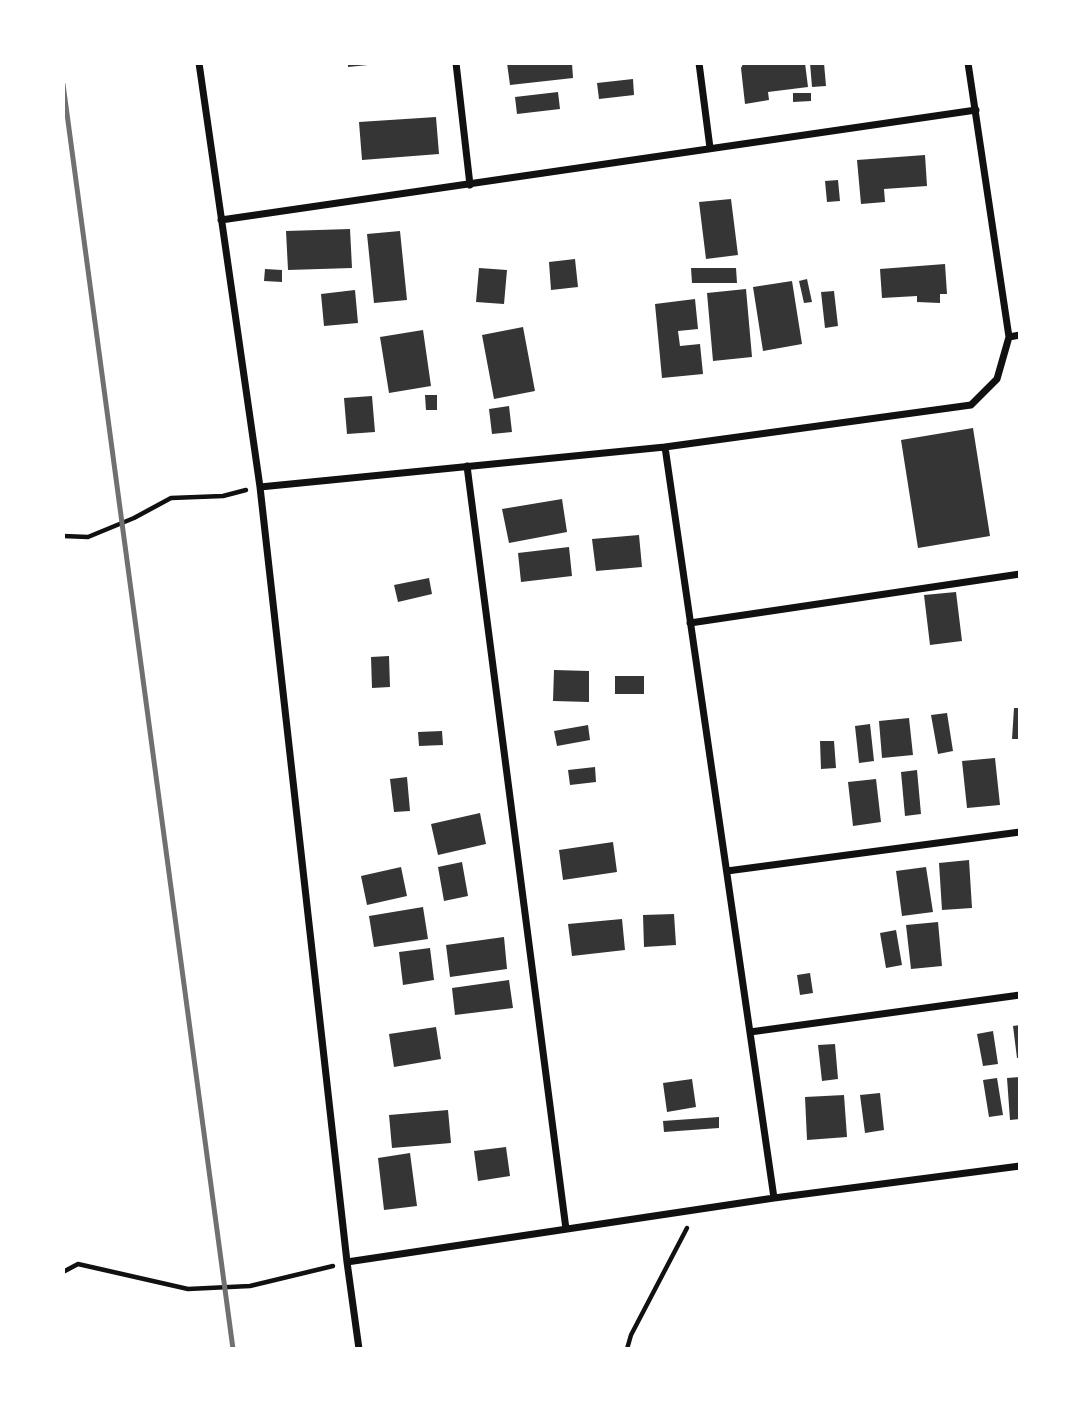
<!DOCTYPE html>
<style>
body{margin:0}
#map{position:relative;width:1083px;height:1412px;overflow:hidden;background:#fff;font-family:Montserrat,sans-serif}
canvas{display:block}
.frame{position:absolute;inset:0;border:65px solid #fff;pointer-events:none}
</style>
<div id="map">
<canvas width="1083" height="1412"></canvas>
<div class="frame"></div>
</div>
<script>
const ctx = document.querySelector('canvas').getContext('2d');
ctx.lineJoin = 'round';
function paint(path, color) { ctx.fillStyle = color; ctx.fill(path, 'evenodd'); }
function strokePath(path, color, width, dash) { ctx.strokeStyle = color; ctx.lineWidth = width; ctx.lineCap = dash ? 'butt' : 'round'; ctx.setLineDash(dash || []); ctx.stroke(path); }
const building = new Path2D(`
 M348 63H368V65L348 67Z
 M507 63H572L573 78 510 85Z
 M752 63H805L808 87 768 92 769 100 745 104 741 68 743 64Z
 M810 63H824L826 86 812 87Z
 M633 79 634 95 599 99 597 83Z
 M558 92 560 109 517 114 515 97Z
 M793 93H811V101L793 102Z
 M436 117 439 154 362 160 359 122Z
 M925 155 927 186 884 189 885 202 861 204 857 160Z
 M838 180 840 201 827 202 825 181Z
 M731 199 738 255 706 259 699 202Z
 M350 229 352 268 288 270 286 231Z
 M400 231 407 300 374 303 367 234Z
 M575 259 578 287 551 290 549 262Z
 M945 264 947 294H940V303L917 302V296L882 298 880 269Z
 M479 268 507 270 504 304 476 302Z
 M691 268H736L737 283H692Z
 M265 269 282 270V282L264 281Z
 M807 279 812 302 804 303 799 281Z
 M792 281 802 344 763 351 753 287Z
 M746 289 752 357 713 361 707 293Z
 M355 290 358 323 324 326 321 294Z
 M834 291 838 326 825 328 821 292Z
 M695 299 698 329 678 331 680 346 700 344 703 374 662 378 655 304Z
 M523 327 535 391 494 399 482 335Z
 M423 330 431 386 389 393 380 337Z
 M425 395H437V410H426Z
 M372 396 375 432 347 434 344 398Z
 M509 406 512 432 492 434 489 409Z
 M973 428 990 536 918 548 901 440Z
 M562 499 567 532 509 543 502 509Z
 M639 535 642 567 596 571 592 539Z
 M569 547 572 576 521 582 518 553Z
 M429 578 432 594 398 602 394 585Z
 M956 592 962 641 930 645 924 595Z
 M389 656 390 687 372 688 371 657Z
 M554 670 589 671V702L553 701Z
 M615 676H644V694H615Z
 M1014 708H1020V739H1012Z
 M947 713 953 751 938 754 931 715Z
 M909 718 913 755 882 758 879 721Z
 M870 724 874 761 859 763 855 726Z
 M588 725 590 740 557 746 554 731Z
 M442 731 443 745 419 746 418 732Z
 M820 741H834L836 768 821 769Z
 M995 758 1000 805 967 808 962 761Z
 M595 767 596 782 570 785 568 770Z
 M917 770 921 814 905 816 901 772Z
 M407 777 410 811 394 812 390 779Z
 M876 779 881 822 853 826 848 782Z
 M480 813 486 844 438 855 431 824Z
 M613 842 617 872 563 880 559 850Z
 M969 860 972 908 942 910 939 863Z
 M462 862 468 896 444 901 438 867Z
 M401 867 407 896 367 905 361 876Z
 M926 867 933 912 902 916 896 871Z
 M423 907 428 939 374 947 369 916Z
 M674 914 676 945 644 947 643 915Z
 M622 919 625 950 572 956 568 924Z
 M938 922 942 966 911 969 906 925Z
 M896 930 902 965 886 968 880 933Z
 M504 937 507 969 450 977 446 945Z
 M430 948 434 980 403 985 399 952Z
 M810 973 813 993 800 995 797 975Z
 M509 980 513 1008 455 1015 452 988Z
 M1020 1025V1058H1017L1013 1026Z
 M436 1027 441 1059 394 1067 389 1034Z
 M993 1031 998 1064 983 1066 977 1034Z
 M835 1044 838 1079 822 1081 818 1045Z
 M1020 1077V1119L1010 1120 1007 1078Z
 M997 1078 1003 1115 989 1117 983 1080Z
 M692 1079 696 1107 667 1112 663 1083Z
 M880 1093 884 1130 865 1133 860 1095Z
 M844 1095 847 1137 807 1140 805 1097Z
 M448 1110 451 1143 392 1148 389 1115Z
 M719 1117V1128L664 1132 663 1121Z
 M506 1147 510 1176 478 1181 474 1151Z
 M410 1153 417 1206 384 1210 378 1158Z`);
const path = new Path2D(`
 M63 536 88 537 134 518 171 498 223 496 246 490
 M63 1272 78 1264 188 1289 250 1286 333 1266
 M627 1349 631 1335 687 1228`);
const minor = new Path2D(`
 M199 63 260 487 347 1262
 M456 63 470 185
 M699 63 710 148
 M221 220 976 110
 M1009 337 1020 335
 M665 447 774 1198
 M467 466 566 1229
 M260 487 665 447 971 405 997 379 1009 337 968 63
 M690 623 1020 574
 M727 871 1020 832
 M750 1032 1020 995
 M359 1349 347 1262 774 1198 1020 1166`);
const rail = new Path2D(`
 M63 84 233 1349`);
paint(building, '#353535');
strokePath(path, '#111', 4.5);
strokePath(minor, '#111', 7);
strokePath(rail, '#707070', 5);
</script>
